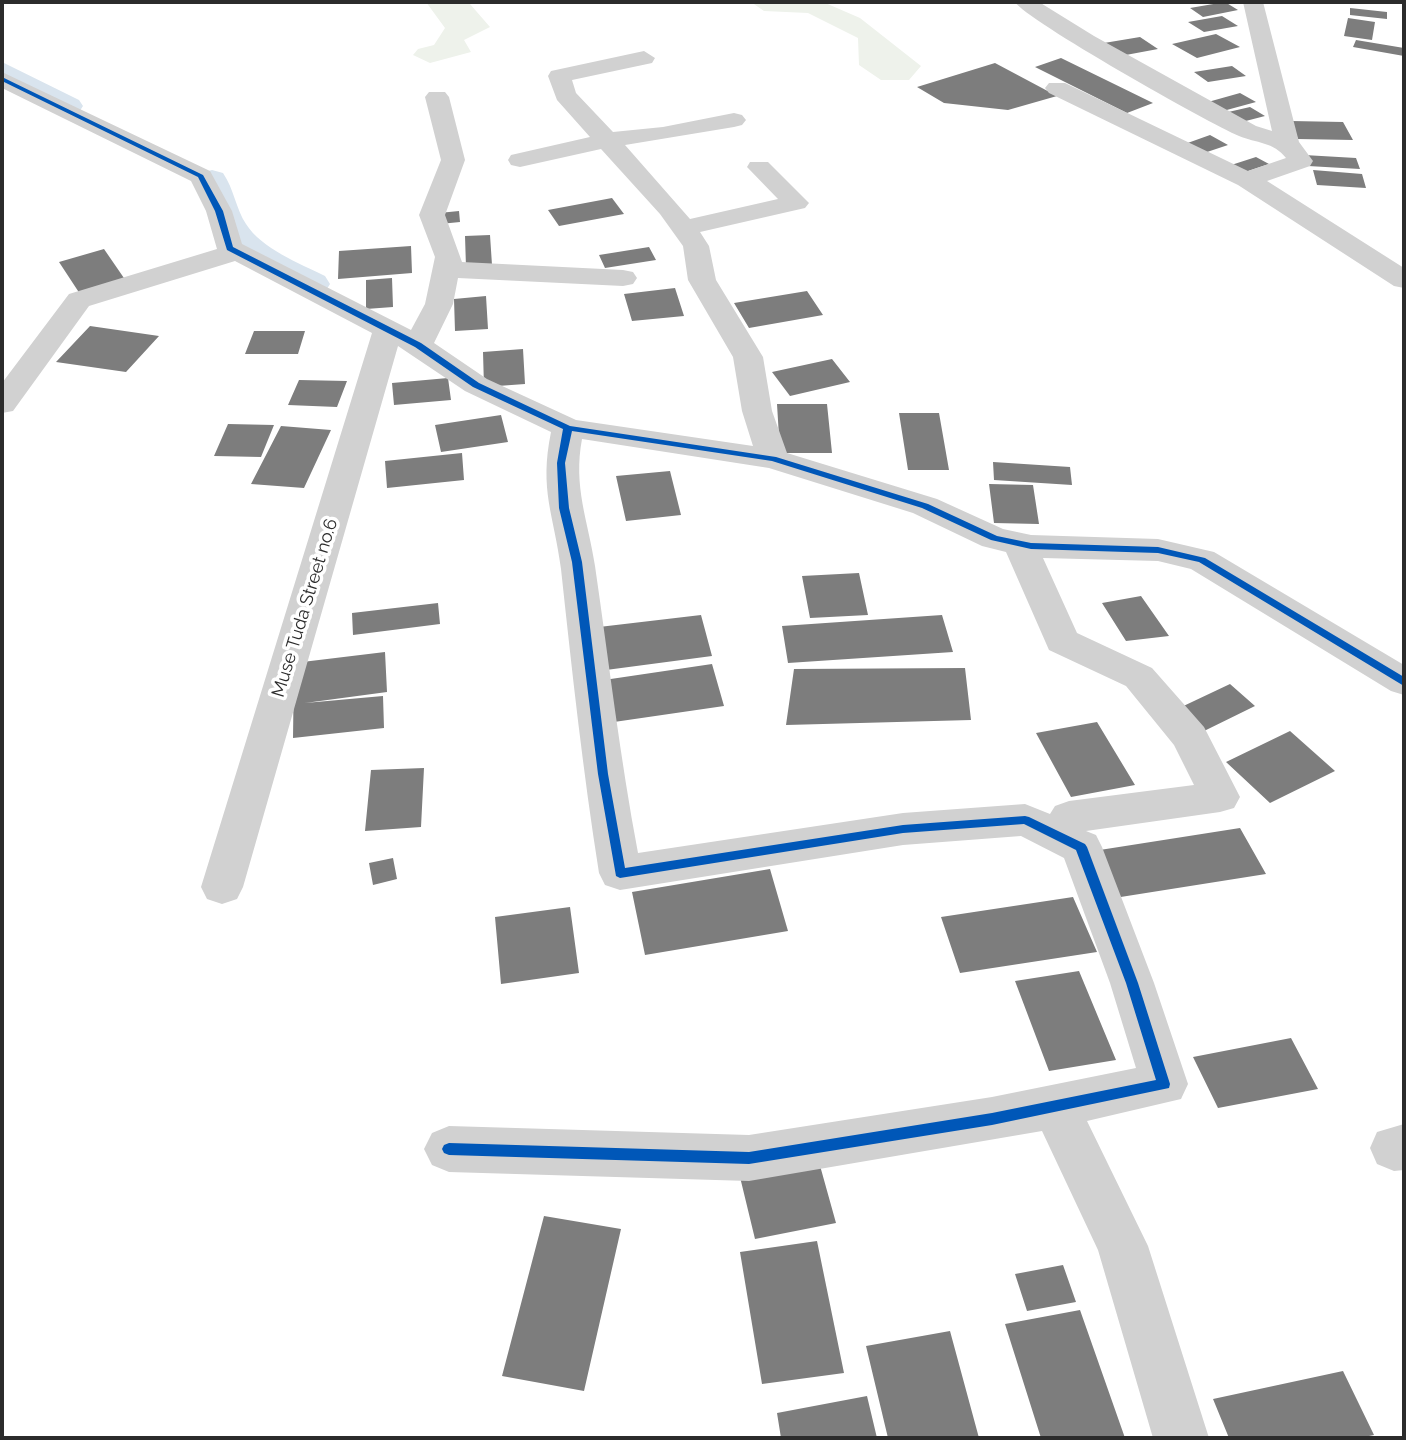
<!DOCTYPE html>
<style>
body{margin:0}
#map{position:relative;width:1406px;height:1440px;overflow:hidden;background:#fff;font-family:Raleway,sans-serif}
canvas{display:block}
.frame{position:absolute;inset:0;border:4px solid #2c2c2c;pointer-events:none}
</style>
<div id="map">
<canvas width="1406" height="1440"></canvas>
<div class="frame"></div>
</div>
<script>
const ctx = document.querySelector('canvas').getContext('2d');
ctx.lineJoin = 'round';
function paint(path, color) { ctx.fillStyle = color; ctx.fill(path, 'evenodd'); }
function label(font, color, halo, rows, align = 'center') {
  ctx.font = font + ' Raleway,sans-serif'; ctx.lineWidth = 7; ctx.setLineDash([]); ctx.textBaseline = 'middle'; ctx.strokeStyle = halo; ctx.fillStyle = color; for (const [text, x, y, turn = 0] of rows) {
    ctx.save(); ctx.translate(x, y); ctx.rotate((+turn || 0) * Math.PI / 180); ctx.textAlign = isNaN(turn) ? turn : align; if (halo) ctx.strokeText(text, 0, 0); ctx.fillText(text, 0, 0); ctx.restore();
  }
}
const green = new Path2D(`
 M426 2 470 4 490 27 464 40 471 52 430 63 413 55 418 49 434 45 445 28Z
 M751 2H823L860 18 921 66 909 80H881L859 65 858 38 808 13 764 11Z`);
const canal = new Path2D(`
 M2 62 79 100 83 106 79 112C53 119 24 94 2 82Z
 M212 170 223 173C234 189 236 209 246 224 262 249 299 263 325 276L330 284 325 292C295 299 231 257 215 231 207 216 202 196 196 180L201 173Z`);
const building = new Path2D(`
 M1225 2 1238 10 1203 17 1190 8Z
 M1350 8 1387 12V19L1350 15Z
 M1222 16 1238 26 1204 32 1188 22Z
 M1348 18 1375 22 1372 40 1344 36Z
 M1216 34 1240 47 1197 58 1172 44Z
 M1140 37 1158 49 1115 57 1098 44Z
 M1356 40 1404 48V56L1353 47Z
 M1061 58 1153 103 1127 113 1035 67Z
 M995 63 1057 96 1008 110 944 103 917 87Z
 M1232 66 1246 76 1208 82 1194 72Z
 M1240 93 1256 102 1223 111 1208 102Z
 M1250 107 1265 116 1238 123 1224 113Z
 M1291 121 1343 122 1353 140 1298 139Z
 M1210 135 1228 145 1201 154 1182 145Z
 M1304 155 1356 158 1360 169 1308 166Z
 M1256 157 1269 164 1239 174 1225 167Z
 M1313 170 1362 174 1366 188 1317 185Z
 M612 198 624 214 559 226 548 210Z
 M459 211 460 222 440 224 439 213Z
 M490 235 492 265 466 267 465 236Z
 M411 246 412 273 338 279 339 251Z
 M649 247 656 260 605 268 599 255Z
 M104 249 126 281 80 294 59 262Z
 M392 278 393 307 366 309V280Z
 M675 288 684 316 632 321 624 294Z
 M807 291 823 315 749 328 734 303Z
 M486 296 488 329 455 331 454 299Z
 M90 326 159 336 126 372 56 362Z
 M254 331H305L298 354H245Z
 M523 349 525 384 484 387 483 352Z
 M832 359 850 382 790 396 772 372Z
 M448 378 451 400 394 405 392 383Z
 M299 380 347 381 337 407 288 405Z
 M777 404H827L832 453H780Z
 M899 413H939L949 470H908Z
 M501 415 508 442 441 452 435 425Z
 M228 424 274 425 261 457 214 456Z
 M281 426 331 430 304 488 251 484Z
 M462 453 464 480 387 488 385 461Z
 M993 462 1070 467 1072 485 994 480Z
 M670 471 681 515 626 521 616 476Z
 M989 484 1033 485 1039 524 994 523Z
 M859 573 868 615 810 618 802 576Z
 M1141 596 1169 636 1126 641 1102 603Z
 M438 603 440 624 353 635 352 613Z
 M701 615 712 656 606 670 599 627Z
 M942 615 953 652 788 663 782 626Z
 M385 652 387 692 305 703 383 696 384 728 293 738 294 663Z
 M712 664 724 706 614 722 604 680Z
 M965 668 971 720 786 725 794 669Z
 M1230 684 1255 706 1200 733 1175 710Z
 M1097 722 1135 785 1071 797 1036 733Z
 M1290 731 1335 771 1270 803 1226 762Z
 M424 768 421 827 365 831 371 770Z
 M1240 828 1266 874 1108 899 1087 852Z
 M393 858 397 879 373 885 369 863Z
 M770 869 788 931 645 955 632 892Z
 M1073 897 1097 952 960 973 941 917Z
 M570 907 579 973 501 984 495 917Z
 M1079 971 1116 1060 1049 1071 1015 981Z
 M1291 1038 1318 1089 1218 1108 1193 1057Z
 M819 1162 836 1223 755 1239 740 1177Z
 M544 1216 621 1229 584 1391 502 1376Z
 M817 1241 844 1373 762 1384 740 1252Z
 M1063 1265 1076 1302 1027 1311 1015 1274Z
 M1080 1310 1125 1438H1041L1005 1324Z
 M950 1331 979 1438H888L866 1346Z
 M1343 1371 1374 1435 1359 1438H1229L1213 1399Z
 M867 1396 877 1438H781L777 1413Z`);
const minor = new Path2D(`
 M1015 2H1039L1094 36 1256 126 1272 131 1243 2H1263L1299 142 1313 161 1310 166 1267 181 1404 268V288L1394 286 1238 185 1049 93 1045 88 1049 83H1065L1248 171 1286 158C1274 142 1256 143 1239 136 1210 124 1026 20 1015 2Z
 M644 51 655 58 652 63 572 80 576 93 613 132 663 127 734 113 742 115 746 120 742 125 734 127 625 145 690 219 778 199 747 167 750 162H768L809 203 805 208 700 232 709 246 716 280 763 357 772 411 787 453 937 499 1003 529 1031 535 1158 539 1214 552 1404 665V695L1391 691 1191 569 1158 561 1043 558 1077 633 1152 668 1204 727 1240 797 1234 808 1220 812 1086 831 1096 835 1102 847 1154 983 1188 1084 1181 1099 1087 1121 1148 1246 1209 1438H1153L1098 1250 1042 1131 749 1181 449 1172 432 1165 424 1149 432 1133 449 1126 749 1135 992 1097 1136 1068 1110 983 1064 858 1021 836 903 845 620 890 605 885 599 873C583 772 572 671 561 569 554 514 539 491 551 432L465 391 398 346 243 887 237 899 222 904 207 899 201 887 372 333 235 261 89 306 13 411 2 413V383L69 294 217 249 206 211 191 181 2 88V72L210 171 232 211 242 244 411 330 425 304 435 257 419 215 441 160 425 97 429 92H445L449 97 465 160 445 215 462 262 623 270 633 272 637 278 633 284 623 286 458 278 453 304 434 343 487 379 576 420 753 446 742 411 733 357 688 280 683 246 660 214 601 149 520 167 511 165 508 160 511 155 590 137 557 100 548 76 551 71ZM582 439 769 468 913 513 982 546 1006 552 1049 650 1126 686 1174 745 1194 785 1069 801 1055 806 1050 814 1025 804 903 813 638 853C620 758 609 662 595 566 588 520 573 487 582 439Z
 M1404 1124V1170L1394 1171 1377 1164 1370 1148 1377 1132Z`);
const cycleway = new Path2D(`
 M2 77 203 175 223 211 233 247 421 343 479 383 570 426 776 457 928 504 997 536 1031 543 1158 547 1205 558 1404 677V686L1199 562 1158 553 1031 549 991 540 922 508 772 461 572 431 565 463 569 508 582 562 608 774 625 868 903 825 1025 816 1029 817 1085 844 1087 847 1138 983 1170 1084 1169 1088 992 1125 749 1164 449 1155 444 1153 442 1149 444 1145 449 1143 749 1152 992 1113 1156 1080 1126 983 1076 850 1024 824 903 833 620 878 616 876 598 774 572 562 559 508 557 463 563 429 473 387 415 347 227 250 215 211 198 177 2 81Z`);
const streetNames = [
 ["Muse Tuda Street no.6",305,608,-73]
];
paint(green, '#eef2eb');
paint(canal, '#d9e4ee');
paint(building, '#7d7d7d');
paint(minor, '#d1d1d1');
paint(cycleway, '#0057b8');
label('18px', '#2c2c2c', '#fff', streetNames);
</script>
